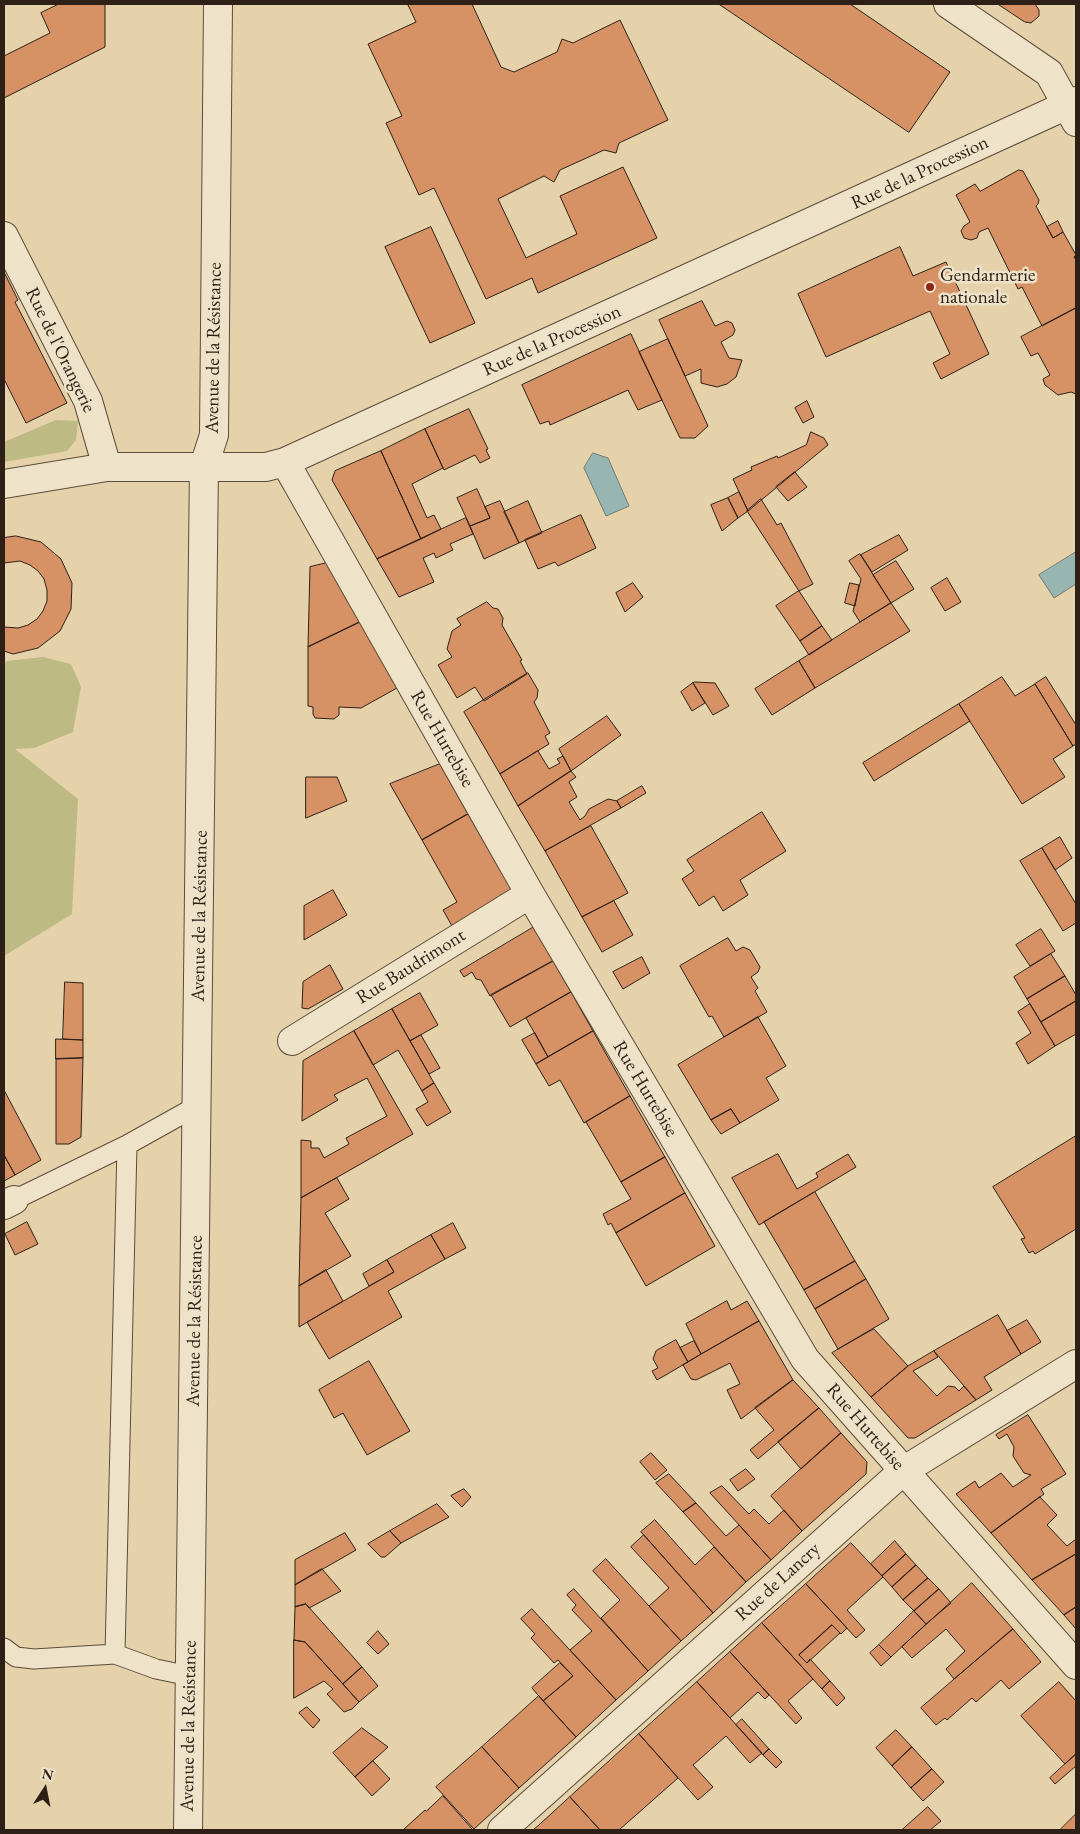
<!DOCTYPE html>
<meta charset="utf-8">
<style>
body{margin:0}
#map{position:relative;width:1080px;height:1834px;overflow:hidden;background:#e5d2ab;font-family:"EB Garamond",serif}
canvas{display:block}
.frame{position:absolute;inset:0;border:5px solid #2e2016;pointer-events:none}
.north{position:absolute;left:20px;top:1764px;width:50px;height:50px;-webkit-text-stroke:4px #eee2c8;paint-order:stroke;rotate:11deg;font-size:14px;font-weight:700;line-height:20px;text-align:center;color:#2e2016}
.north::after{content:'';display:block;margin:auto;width:18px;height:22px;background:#2e2016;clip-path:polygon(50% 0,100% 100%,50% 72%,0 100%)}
</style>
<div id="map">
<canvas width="1080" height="1834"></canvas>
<div class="frame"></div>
<div class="north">N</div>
</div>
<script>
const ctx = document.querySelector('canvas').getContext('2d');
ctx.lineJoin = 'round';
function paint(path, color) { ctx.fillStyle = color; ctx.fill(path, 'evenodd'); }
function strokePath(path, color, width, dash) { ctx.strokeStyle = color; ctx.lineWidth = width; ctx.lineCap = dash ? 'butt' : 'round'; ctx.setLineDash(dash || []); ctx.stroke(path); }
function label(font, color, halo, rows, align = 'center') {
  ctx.font = font + ' "EB Garamond",serif'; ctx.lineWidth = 5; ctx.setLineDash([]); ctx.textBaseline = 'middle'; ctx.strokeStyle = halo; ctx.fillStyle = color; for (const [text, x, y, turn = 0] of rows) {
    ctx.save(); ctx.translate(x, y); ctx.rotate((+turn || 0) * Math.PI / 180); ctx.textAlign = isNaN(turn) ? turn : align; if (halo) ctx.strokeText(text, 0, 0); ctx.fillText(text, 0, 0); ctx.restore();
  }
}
const green = new Path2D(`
 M56 420 78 421 76 440 67 451 4 462V442Z
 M43 657 71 664 81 687 73 732 34 748 15 749 78 799 72 914 4 956V664L7 661Z`);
const water = new Path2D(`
 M593 453 608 458 629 506 606 516 584 468Z
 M1076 552V584L1054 598 1039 575Z`);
const building = new Path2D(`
 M59 4H105V47L4 98V56L50 33 41 13Z
 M412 4H472L501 67 514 72 557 52 562 39 573 43 620 20 668 120 619 143 616 153 604 150 560 170 554 182 544 176 498 199 526 258 577 234 560 196 623 167 657 238 538 293 532 278 486 299 434 188 419 195 386 123 402 116 368 44 416 22 408 5Z
 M719 4H850L950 72 909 132Z
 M998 4H1035L1039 10V16L1031 23 1025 22Z
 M1019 170 1023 171 1039 200 1038 204 1036 206 1053 238 1063 232 1076 255 1074 257 1076 260V308L1042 326 1022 287 1018 289 988 228 979 232 977 238 971 240 964 238 961 231 964 226 970 222 956 195 975 184 980 191Z
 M1058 221 1063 232 1053 238 1047 227Z
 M431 227 475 323 430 343 385 247Z
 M900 247 913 276 946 262 989 354 941 379 933 363 950 354 930 311 826 357 798 294Z
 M4 272 18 300 15 302 67 403 26 423 4 379Z
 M702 301 715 326 727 321 732 323 735 330 733 335 721 342 729 358 742 360 736 377 727 384 717 387 701 383V369L685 376 659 320Z
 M1076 308V394L1071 392 1058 395 1045 385 1043 379 1050 375 1038 353 1031 356 1021 337Z
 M631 334 662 400 638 410 628 390 550 425 549 421 540 424 522 385Z
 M668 339 708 426 695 438H680L639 352Z
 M807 401 814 417 803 423 795 408Z
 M469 409 488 449 486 450 490 458 480 463 475 455 444 470 425 429Z
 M425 429 443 468 412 484 427 518 434 515 441 529 421 539 381 451Z
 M811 432 824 438 828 445 748 511 733 479 752 470 751 467 777 456 778 458 806 445Z
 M381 451 421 539 377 559 332 480 335 471Z
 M795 472 807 487 788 501 776 487Z
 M477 489 490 518 470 526 457 498Z
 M739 492 748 511 738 518 728 498Z
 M728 498 738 518 722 531 711 505Z
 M761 499 777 525 781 523 813 584 799 591 747 511Z
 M500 501 519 543 484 559 470 526 490 518 485 507Z
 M528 501 542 533 519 543 504 512Z
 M581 515 596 548 558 566 555 562 538 569 525 540Z
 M466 518 473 534 450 544 453 550 436 558 434 553 423 558 434 582 399 597 377 559Z
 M899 535 908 550 872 572 861 555Z
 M16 536 41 542 61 559 72 583 71 609 60 631 38 648 13 654 4 651V627L18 628 28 625 37 619 43 611 47 601V590L44 579 38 571 30 565 20 561 4 563V538Z
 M860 554 891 603 860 622 853 611 861 579 849 561Z
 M896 561 914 589 891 603 873 575Z
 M327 563 360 622 308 647 310 567Z
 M947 578 961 602 945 611 931 588Z
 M633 583 643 597 625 612 616 593Z
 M850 583 859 585 855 606 845 603Z
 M799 591 822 626 800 641 776 606Z
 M487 602 493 608 498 609 503 618 502 625 522 660 520 661 527 674 484 701 475 687 457 698 438 665 452 657 447 649 452 631 461 625 457 619Z
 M891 603 910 631 815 688 799 661Z
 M360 622 397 688 361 708 339 707V715L334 719 315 718 313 714V707L308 706V647Z
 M822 626 832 640 809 655 800 641Z
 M799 661 815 688 772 715 755 689Z
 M528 673 538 690 537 698 534 702 550 733 545 736 549 744 500 774 464 712Z
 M1002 677 1015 696 1035 684 1073 746 1053 759 1065 777 1022 804 959 704Z
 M1046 677 1076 725V744L1073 746 1035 684Z
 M695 682 715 683 729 706 713 715 693 683Z
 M693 683 705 703 692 711 681 692Z
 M959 704 970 721 874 781 863 763Z
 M607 716 621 735 571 771 559 749Z
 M538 751 549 769 560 763 557 759 563 756 571 771 518 806 500 774Z
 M440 764 468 814 422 840 390 784Z
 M571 771 576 777 569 782 577 797 569 802 580 820 585 816 589 809 608 799 617 801 621 808 545 851 518 806Z
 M306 777H337L347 801 306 818Z
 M642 786 646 793 621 808 617 801Z
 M762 812 786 851 740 880 748 895 723 911 714 896 699 906 682 879 694 871 687 860Z
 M468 814 513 892 452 926 443 910 457 902 422 840Z
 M591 826 628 893 582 917 545 851Z
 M1060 837 1072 858 1055 870 1042 848Z
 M1042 848 1076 904V923L1063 931 1020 861Z
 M333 890 347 915 304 940V906Z
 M614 901 633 935 602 952 582 917Z
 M534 927 553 961 490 996 481 980 476 979 472 972 464 977 460 971Z
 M1041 929 1055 951 1030 966 1016 945Z
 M728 938 736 951 743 947 750 950 760 967 758 972 751 977 758 988 755 991 767 1012 724 1037 712 1016 709 1017 680 966Z
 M1051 954 1065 976 1027 999 1014 977Z
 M642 957 650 973 623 989 613 972Z
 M553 961 571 992 510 1027 491 995Z
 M330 965 343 989 308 1009 302 1008 303 982Z
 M1065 976 1076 995V1001L1041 1022 1027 999Z
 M65 982 83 983V1040L63 1039Z
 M571 992 593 1031 548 1057 526 1018Z
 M420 993 438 1025 410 1041 392 1009Z
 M1076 1001V1034L1055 1046 1041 1022Z
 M1030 1004 1055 1046 1028 1064 1016 1043 1031 1033 1018 1012Z
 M392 1009 434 1083 422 1091 398 1050 373 1065 354 1031Z
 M758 1017 786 1066 766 1078 779 1100 740 1123 731 1109 711 1120 678 1065Z
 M354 1031 413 1134 301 1198V1140L311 1141V1148H319L324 1158 349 1144 346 1138 387 1116 367 1078 334 1095 338 1100 302 1121 303 1061Z
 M593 1031 630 1096 584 1123 560 1080 549 1086 536 1064Z
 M535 1033 548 1057 536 1064 522 1040Z
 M421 1035 440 1068 429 1074 410 1041Z
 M56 1039 83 1040V1058L56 1059Z
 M83 1058 81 1137 69 1144H56V1059Z
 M434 1083 451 1112 427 1126 416 1109 428 1102 422 1091Z
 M4 1090 41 1160 15 1175 4 1155Z
 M630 1096 665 1157 621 1182 586 1122Z
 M731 1109 740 1123 721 1134 711 1120Z
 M1076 1136V1229L1035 1254 1033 1251 1029 1253 1021 1239 1025 1238 993 1187Z
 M778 1154 797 1189 818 1177 816 1173 848 1154 856 1167 759 1225 732 1178Z
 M4 1155 15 1175 4 1181Z
 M665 1157 685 1193 616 1233 611 1223 608 1225 603 1214 631 1199 621 1182Z
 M337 1178 349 1199 325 1213 351 1256 299 1286 301 1198Z
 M815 1192 855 1261 804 1290 764 1222Z
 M685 1193 715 1246 646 1286 616 1233Z
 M27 1222 38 1244 15 1255 5 1234Z
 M453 1223 466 1248 445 1259 431 1235Z
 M431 1235 445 1259 388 1291 402 1317 329 1359 307 1322 394 1272 387 1260Z
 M387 1260 394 1272 369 1286 363 1274Z
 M855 1261 866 1279 815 1309 804 1290Z
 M326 1270 343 1301 299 1327V1286Z
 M866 1279 889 1319 838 1349 815 1309Z
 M727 1301 731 1310 747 1301 759 1321 701 1354 686 1324Z
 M998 1315 1021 1354 984 1377 992 1390 976 1400 934 1351Z
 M1027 1320 1041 1342 1021 1354 1007 1331Z
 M759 1321 793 1380 741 1419 727 1390 740 1384 730 1363 696 1380 691 1379 683 1365Z
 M874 1329 908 1366 871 1397 832 1353Z
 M676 1340 688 1362 657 1380 652 1371 658 1368 653 1359 656 1351Z
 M694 1341 701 1354 688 1362 680 1348Z
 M934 1351 938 1357 913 1371 937 1396 948 1386 955 1387 959 1391 964 1386 976 1400 915 1438H908L871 1397 908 1366Z
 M369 1361 410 1431 367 1455 343 1413 334 1418 319 1390Z
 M793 1380 819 1408 758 1459 750 1450 774 1430 755 1408Z
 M819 1408 841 1433 801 1469 778 1442Z
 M1028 1415 1066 1474 1041 1489 1044 1494 991 1533 956 1494 975 1481 979 1488 1001 1473 1013 1487 1031 1475 1024 1473 1013 1456 1014 1447 1007 1434 999 1439 996 1435Z
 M841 1433 867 1462 866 1474 802 1531 771 1496Z
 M651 1453 667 1470 655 1480 640 1462Z
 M746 1469 755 1479 738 1491 730 1480Z
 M669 1474 696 1503 683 1512 656 1483Z
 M722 1486 749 1514 754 1509 769 1524 784 1510 802 1531 771 1560 710 1493Z
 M464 1489 471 1497 462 1507 451 1496Z
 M1040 1497 1057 1515 1047 1525 1067 1546 1076 1539V1554L1032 1580 991 1533Z
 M696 1503 726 1536 739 1525 771 1560 746 1582 683 1512Z
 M437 1504 449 1517 401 1543 390 1531Z
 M655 1520 695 1565 714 1547 746 1582 713 1613 641 1532Z
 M390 1531 401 1543 385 1557H381L368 1544Z
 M345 1533 356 1550 295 1585V1560Z
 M644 1535 713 1613 681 1641 649 1606 669 1588 631 1547Z
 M895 1541 906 1554 882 1576 871 1564Z
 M851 1543 883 1577 847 1610 865 1630 856 1638 806 1584Z
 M906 1554 916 1565 892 1587 882 1576Z
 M1076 1554V1607L1064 1615 1032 1580Z
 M606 1559 681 1641 648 1671 601 1618 620 1600 593 1571Z
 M916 1565 928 1578 903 1600 892 1587Z
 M322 1569 341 1591 309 1608 306 1604 295 1607V1585Z
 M928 1578 939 1589 914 1611 903 1600Z
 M972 1583 1013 1629 954 1679 946 1669 965 1651 946 1629 912 1658 902 1647Z
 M806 1584 847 1628 841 1634 832 1625 799 1655 807 1663 810 1659 830 1681 822 1689 762 1623Z
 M574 1589 648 1671 616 1700 570 1650 592 1631 572 1610 576 1605 567 1595Z
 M939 1589 951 1603 926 1624 914 1611Z
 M306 1604 362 1667 343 1684 305 1642 294 1640 295 1607Z
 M1076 1607V1629L1064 1615Z
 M532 1609 616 1700 576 1737 543 1701 573 1676 558 1660 554 1663 531 1638 535 1634 521 1619Z
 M914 1611 926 1624 891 1657 879 1645Z
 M762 1623 813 1679 788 1701 802 1718 796 1724 730 1652Z
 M832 1625 840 1633 807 1663 799 1655Z
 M1013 1629 1041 1662 1009 1689 1001 1680 976 1702 972 1698 947 1720 945 1718 936 1725 921 1708Z
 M378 1631 389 1644 378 1654 367 1643Z
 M294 1640 305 1642 359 1702 352 1709 344 1712 327 1694 333 1689 324 1681 294 1698Z
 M879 1645 891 1657 881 1666 870 1653Z
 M730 1652 769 1695 765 1699 758 1692 730 1718 697 1682Z
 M560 1663 573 1676 543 1701 532 1688Z
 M362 1667 378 1686 359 1702 343 1684Z
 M830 1681 845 1698 837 1706 822 1689Z
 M697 1682 762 1753 750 1763 726 1736 693 1765 713 1787 698 1800 639 1734Z
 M1059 1682 1076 1701V1754L1065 1764 1021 1716Z
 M539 1696 576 1737 519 1788 482 1747Z
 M307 1707 320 1720 313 1728 299 1713Z
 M742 1719 769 1749 763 1755 736 1725Z
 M362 1728 388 1747 355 1777 333 1753Z
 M896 1730 912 1747 892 1766 876 1748Z
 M639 1734 678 1778 619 1830H600L570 1797Z
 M482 1747 519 1788 474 1829 436 1787Z
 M912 1747 932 1769 911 1788 892 1766Z
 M769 1749 782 1762 776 1768 763 1755Z
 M1076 1754V1766L1055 1784 1050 1778Z
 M373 1761 390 1779 372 1796 355 1777Z
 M932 1769 944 1782 923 1801 911 1788Z
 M443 1796 473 1830H403L425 1810 426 1811Z
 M570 1797 600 1830H533L540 1824Z
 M928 1807 941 1821 930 1830H902Z
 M1076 1814V1830H1060Z`);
const service = new Path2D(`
 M127 1145 115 1654 156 1669 190 1676
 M14 1200 127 1145 197 1106
 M4 1648 16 1657 34 1659 115 1654`);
const minor = new Path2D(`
 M948 4 1049 73 1076 122
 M4 236 88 401 107 467
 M285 462 530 894 805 1359 1076 1665
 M4 484 107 467H266L285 462 1076 101
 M292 1041 530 894
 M4 1205 14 1200
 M188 1830 204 466 214 435 218 4
 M502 1830 903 1471 1076 1364`);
const markers = [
 [930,287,5,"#8f2418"]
];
const streetNames = [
 ["Rue de la Procession",920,173,-25],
 ["Rue de la Procession",552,341,-24],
 ["Avenue de la Résistance",214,348,-89],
 ["Rue de l'Orangerie",60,350,64],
 ["Rue Hurtebise",442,739,60],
 ["Avenue de la Résistance",200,916,-89],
 ["Rue Baudrimont",411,967,-32],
 ["Rue Hurtebise",645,1089,59],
 ["Avenue de la Résistance",195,1321,-89],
 ["Rue Hurtebise",865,1427,49],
 ["Rue de Lancry",778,1582,-42],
 ["Avenue de la Résistance",189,1726,-89]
];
const poiNames = [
 ["Gendarmerie",940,276],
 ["nationale",940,298]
];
paint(green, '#bdba83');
paint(water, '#98b6b1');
strokePath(water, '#6e7a73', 1);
paint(building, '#d69165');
strokePath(building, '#2e2016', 1);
strokePath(service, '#5c4c3b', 21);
strokePath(minor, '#5c4c3b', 30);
strokePath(service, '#eee2c8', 19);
strokePath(minor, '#eee2c8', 28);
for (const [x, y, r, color] of markers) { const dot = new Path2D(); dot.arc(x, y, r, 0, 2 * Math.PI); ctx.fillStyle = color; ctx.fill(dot); strokePath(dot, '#eee2c8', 2); }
label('19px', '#2e2016', '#eee2c8', streetNames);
label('19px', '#2e2016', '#eee2c8', poiNames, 'left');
</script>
